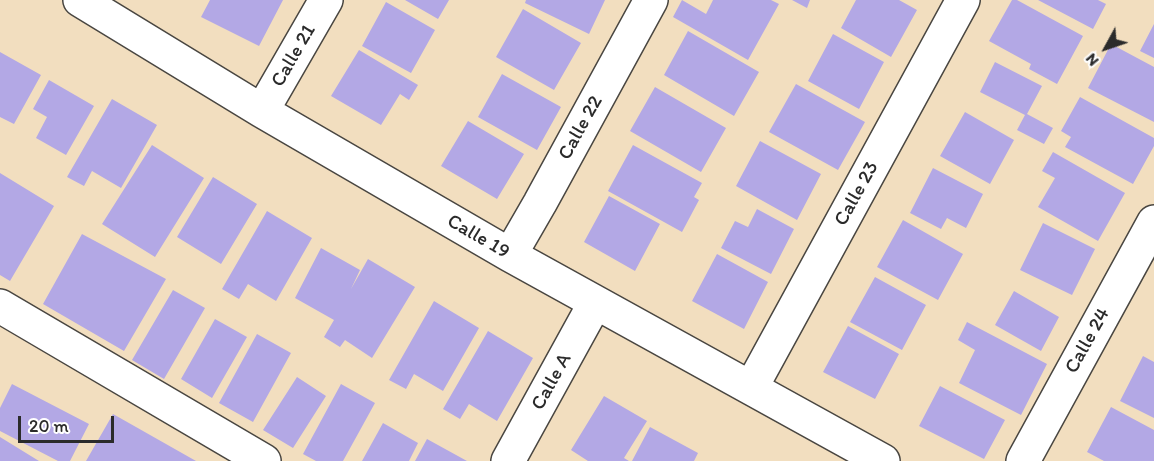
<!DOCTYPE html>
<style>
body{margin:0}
#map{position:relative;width:1154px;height:461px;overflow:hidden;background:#f2debf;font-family:Itim,sans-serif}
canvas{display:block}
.north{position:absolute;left:1076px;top:18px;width:60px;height:60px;-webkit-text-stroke:4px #fff;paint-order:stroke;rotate:230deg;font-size:16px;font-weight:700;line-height:24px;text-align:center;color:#2b2b2b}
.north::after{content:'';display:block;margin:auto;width:21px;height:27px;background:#2b2b2b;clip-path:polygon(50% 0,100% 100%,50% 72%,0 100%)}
.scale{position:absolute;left:18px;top:416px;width:96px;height:27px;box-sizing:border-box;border:3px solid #2b2b2b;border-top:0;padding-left:8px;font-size:18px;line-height:21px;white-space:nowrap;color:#2b2b2b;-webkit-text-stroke:4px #fff;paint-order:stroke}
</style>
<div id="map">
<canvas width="1154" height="461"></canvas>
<div class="north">N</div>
<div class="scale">20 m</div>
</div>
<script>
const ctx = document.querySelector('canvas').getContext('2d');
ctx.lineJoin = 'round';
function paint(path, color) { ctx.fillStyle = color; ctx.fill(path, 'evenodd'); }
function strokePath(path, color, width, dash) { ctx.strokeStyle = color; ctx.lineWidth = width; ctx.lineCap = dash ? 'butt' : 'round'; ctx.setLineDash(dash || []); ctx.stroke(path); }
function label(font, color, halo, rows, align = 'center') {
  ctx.font = font + ' Itim,sans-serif'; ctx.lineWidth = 4.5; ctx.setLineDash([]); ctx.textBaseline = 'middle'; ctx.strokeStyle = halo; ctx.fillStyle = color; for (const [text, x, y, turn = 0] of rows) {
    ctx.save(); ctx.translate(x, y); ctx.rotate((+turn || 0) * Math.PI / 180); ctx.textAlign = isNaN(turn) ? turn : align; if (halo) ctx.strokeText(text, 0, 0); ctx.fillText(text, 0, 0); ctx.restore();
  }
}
const building = new Path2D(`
 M210 0H283L259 46 201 17Z
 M405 0H449L438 19Z
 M526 0H605L589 34 525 3Z
 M682 0 706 14 713 0H771L779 4 748 60 673 17Z
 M792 0H810L807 8Z
 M856 0H899L917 10 891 57 841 28Z
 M1012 0H1017L1083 36 1057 84 1029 69 1031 64 989 41Z
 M1038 0H1098L1106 4 1093 29Z
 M386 2 435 30 411 73 362 46Z
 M523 9 581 43 554 90 496 57Z
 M1154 24V58L1140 51Z
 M688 31 759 72 734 116 664 75Z
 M833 34 884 62 859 109 808 81Z
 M1111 44 1154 67V122L1088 88Z
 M359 50 418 85 409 100 400 94 381 125 331 96Z
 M0 52 41 75 14 124 0 117Z
 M995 62 1042 86 1027 114 1053 128 1044 144 1017 130 1025 115 980 92Z
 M502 74 561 107 537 150 478 117Z
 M49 80 94 106 66 155 36 138 47 117 33 109Z
 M796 84 865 122 838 170 769 132Z
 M655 87 726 128 701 172 630 131Z
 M1080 97 1154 138V146L1133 184 1065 147 1071 137 1061 131Z
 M112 99 157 125 121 188 92 171 84 186 67 177Z
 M965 112 1014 140 990 184 940 156Z
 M468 121 524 154 497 199 441 166Z
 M760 141 821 174 797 220 736 186Z
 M152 145 204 178 155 257 102 224Z
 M633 145 702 183 694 197 699 200 682 232 608 191Z
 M1053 152 1125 193 1098 241 1038 207 1055 178 1042 171Z
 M933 168 983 194 966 228 947 218 941 229 910 213Z
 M0 173 54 206 10 281 0 275Z
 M213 177 257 204 221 264 177 237Z
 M609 196 660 224 635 271 584 242Z
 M757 209 794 229 771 274 721 248 735 221 748 227Z
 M267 211 312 238 276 301 248 284 239 299 222 289Z
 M903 220 963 254 938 300 877 267Z
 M1043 223 1095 249 1072 295 1020 270Z
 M82 234 166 279 124 351 43 304Z
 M321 248 360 270 351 289 368 259 415 287 372 358 345 340 340 347 324 337 334 320 295 298Z
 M717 254 768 282 744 329 692 301Z
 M875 277 926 305 902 350 850 322Z
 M173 290 205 308 164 379 132 360Z
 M1014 291 1059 317 1041 351 995 325Z
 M434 301 479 328 443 391 414 374 406 389 389 380Z
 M215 319 247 337 212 398 181 379Z
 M967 322 1047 364 1021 415 959 383 975 350 958 340Z
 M848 326 899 354 875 399 823 372Z
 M488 331 533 358 497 421 469 404 460 419 443 409Z
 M257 334 291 353 253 422 219 403Z
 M1143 356 1154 362V418L1120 401Z
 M297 377 326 396 293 448 263 430Z
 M12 384 89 424 70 461H58L0 431V408Z
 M341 384 375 403 343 461H316L303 454Z
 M940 386 1005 420 984 459 919 426Z
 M604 396 647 421 624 458 629 461H588L571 450Z
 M1111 407 1154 430V461H1104L1087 452Z
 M113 414 196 461H86Z
 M383 423 418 443 409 461H362Z
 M650 427 698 453 694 461H632Z
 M0 437 39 461H0Z
 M427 439 467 461H415Z`);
const minor = new Path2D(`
 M80 0 262 111 510 255 883 461
 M262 111 326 0
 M510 255 540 203 651 0
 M0 306 264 461
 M751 388 963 0
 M508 461 595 303
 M1023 461 1154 222`);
const streetNames = [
 ["Calle 21",294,56,-60],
 ["Calle 22",581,128,-61],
 ["Calle 23",857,194,-61],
 ["Calle 19",478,237,30],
 ["Calle 24",1088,341,-61],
 ["Calle A",552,382,-61]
];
paint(building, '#b3a8e5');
strokePath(minor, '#494641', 36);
strokePath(minor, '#fff', 33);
label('20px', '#2b2b2b', '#fff', streetNames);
</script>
